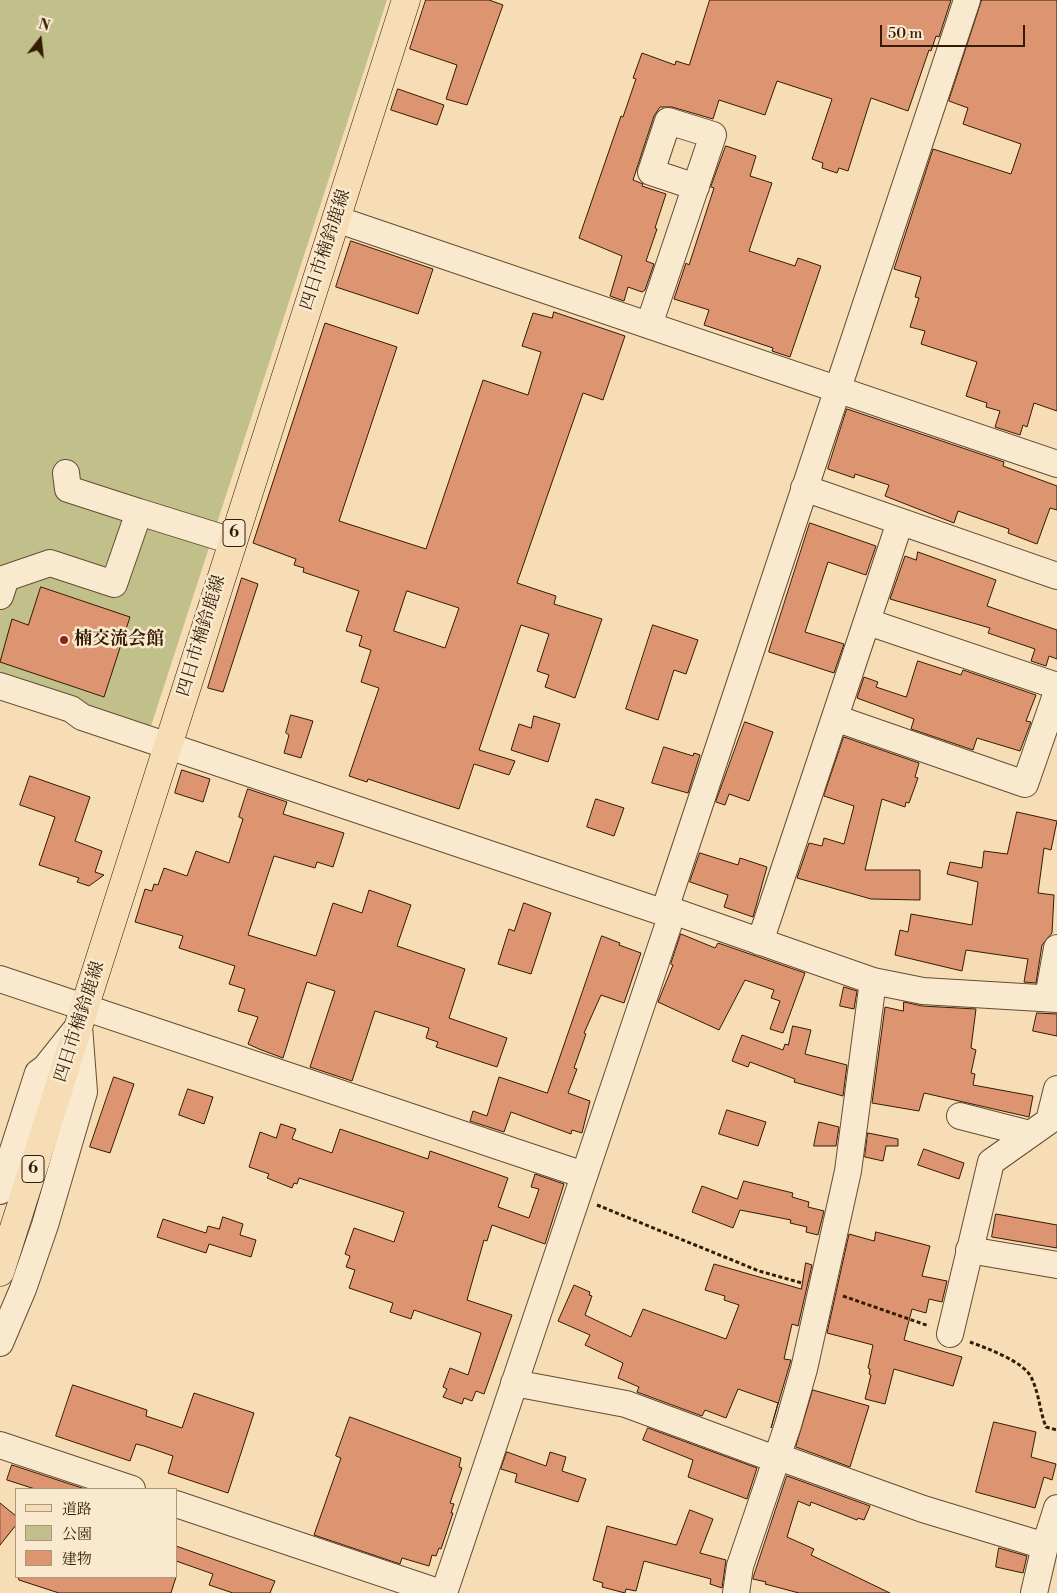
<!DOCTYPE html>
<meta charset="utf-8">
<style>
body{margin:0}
#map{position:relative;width:1057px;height:1593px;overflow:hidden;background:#f6ddb5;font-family:"Libre Bodoni","Noto Serif JP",serif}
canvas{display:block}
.legend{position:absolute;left:15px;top:1488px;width:162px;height:90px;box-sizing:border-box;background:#f9e9cf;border:1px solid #ab977d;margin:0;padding:6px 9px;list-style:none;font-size:15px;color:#351b03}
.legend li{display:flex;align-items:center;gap:10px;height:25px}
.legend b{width:25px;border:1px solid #ab977d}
.north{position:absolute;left:15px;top:15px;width:50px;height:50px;-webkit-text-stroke:4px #f9e9cf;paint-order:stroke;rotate:16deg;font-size:14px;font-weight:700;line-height:20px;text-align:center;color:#351b03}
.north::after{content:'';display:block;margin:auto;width:18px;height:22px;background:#351b03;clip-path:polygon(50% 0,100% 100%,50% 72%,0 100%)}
.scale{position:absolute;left:880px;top:25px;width:145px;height:22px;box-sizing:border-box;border:2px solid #351b03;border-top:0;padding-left:6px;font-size:15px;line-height:18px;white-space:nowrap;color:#351b03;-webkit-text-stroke:4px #f9e9cf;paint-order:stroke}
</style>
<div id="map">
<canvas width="1057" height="1593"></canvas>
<ul class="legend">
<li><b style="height:6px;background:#f6ddb5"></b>道路</li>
<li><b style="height:14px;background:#c1bf8a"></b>公園</li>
<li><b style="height:14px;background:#dc9471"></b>建物</li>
</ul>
<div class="north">N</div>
<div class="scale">50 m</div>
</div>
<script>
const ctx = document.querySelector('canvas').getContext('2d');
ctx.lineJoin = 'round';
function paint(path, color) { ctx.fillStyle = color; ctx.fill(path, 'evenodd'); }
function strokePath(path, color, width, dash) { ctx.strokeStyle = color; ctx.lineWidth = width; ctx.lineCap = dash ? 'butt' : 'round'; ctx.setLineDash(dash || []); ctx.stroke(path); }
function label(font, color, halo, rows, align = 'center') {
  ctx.font = font + ' "Libre Bodoni","Noto Serif JP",serif'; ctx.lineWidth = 5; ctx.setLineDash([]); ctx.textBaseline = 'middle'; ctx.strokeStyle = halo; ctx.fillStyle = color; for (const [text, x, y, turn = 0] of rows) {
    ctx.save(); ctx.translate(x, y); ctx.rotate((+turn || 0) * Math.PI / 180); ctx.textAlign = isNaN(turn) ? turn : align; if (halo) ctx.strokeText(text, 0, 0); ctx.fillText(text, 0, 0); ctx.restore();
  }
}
const green = new Path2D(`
 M0 0H387L151 726 0 675Z`);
const building = new Path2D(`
 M426 0H489L503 5 467 105 446 99 457 65 410 49Z
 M710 0H951L939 37 936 36 931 51 929 50 908 111 871 98 848 171 839 168 837 173 822 168 823 163 812 159 832 99 777 81 765 115 719 100 713 119 672 107H660L654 116 633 180 643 184 642 186 666 194 655 228 657 229 646 261 654 264 645 290 642 292 628 287 624 301 610 296 622 256 579 238 621 116 623 117 636 79 633 78 642 53 675 65 676 61 689 65Z
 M982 0H1057V411L1034 403 1027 427 1023 425 1020 435 995 427 1000 411 986 407 987 403 966 396 977 362 921 344 925 331 910 327 919 298 915 297 921 277 894 269 933 149 1011 174 1021 144 963 124 968 108 949 101Z
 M398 89 444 105 437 125 391 110Z
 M726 146 756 156 750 176 772 183 749 251 795 266 798 258 821 266 790 357 772 351 773 348 704 325 709 310 674 299 686 263 689 265 714 188 711 187Z
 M351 241 433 269 418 314 336 287Z
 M554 312 625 336 603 400 583 393 517 583 556 596 554 604 602 619 575 698 545 687 549 675 537 671 549 634 521 625 479 750 515 761 509 775 474 764 459 809 368 779 367 782 349 776 379 688 361 682 371 650 359 646 362 636 346 631 359 591 303 572 304 568 294 565 296 559 253 543 325 323 397 347 339 521 426 549 483 380 528 395 541 352 522 346 533 313 552 318ZM407 591 459 608 445 648 394 631Z
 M847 409 1004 462 1003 466 1057 486V510L1050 508 1037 544 1008 533 1009 529 958 511 954 523 885 496 889 485 855 474 854 478 828 469Z
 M810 523 876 546 866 575 828 562 805 632 844 644 834 673 769 652Z
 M918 552 996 580 987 606 1057 630V659L1049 656 1046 666 1031 661 1035 649 988 633 990 628 890 599 905 556 916 560Z
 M242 578 258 584 223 692 208 688Z
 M41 587 130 617 104 697 0 662 12 619 28 625Z
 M653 625 698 640 686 674 674 670 658 720 626 709Z
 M918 661 961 675 963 670 1036 695 1026 721 1031 722 1020 751 977 738 973 750 911 729 914 719 857 698 864 677 878 682 876 687 906 697Z
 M291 715 313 721 301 758 284 753 289 735 286 733Z
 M534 716 560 724 548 762 511 750 519 724 531 728Z
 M745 722 773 732 749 801 729 794 725 805 716 802Z
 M844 737 919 763 915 777 918 778 909 803 906 802 905 807 882 799 865 870H920V900L871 899 797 878 809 843 822 846 824 838 844 844 854 806 824 796Z
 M664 747 693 756 694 753 700 755 688 793 652 783Z
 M182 770 210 779 203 802 175 793Z
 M30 776 90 797 75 841 102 851 95 872 104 875 89 886 77 882 79 878 39 865 55 817 20 805Z
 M248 789 287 802 283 814 344 833 333 867 317 862 315 868 274 856 248 935 316 956 333 903 362 913 369 890 411 905 397 946 465 969 449 1018 507 1038 497 1067 436 1047 438 1042 426 1038 429 1028 375 1011 352 1081 310 1067 335 991 307 982 283 1058 259 1049 248 1044 258 1017 238 1011 245 989 229 984 235 966 179 948 183 936 135 922 145 889 152 891 154 884 158 885 164 868 187 876 196 851 229 863 243 819 239 817Z
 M596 799 624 808 614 836 587 827Z
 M1017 812 1057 821 1051 850 1044 848 1038 893 1054 895 1052 933 1042 945 1036 983 1024 982 1028 959 966 950 962 971 895 955 900 930 908 932 911 914 972 925 978 882 947 874 950 862 982 868 984 851 1007 854Z
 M700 853 738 865 740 858 767 867 753 917 724 907 728 895 690 882Z
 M524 903 551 913 531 974 498 964 509 929 514 931Z
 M681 934 715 948 718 943 805 973 783 1033 770 1029 780 1001 771 998 774 990 745 980 719 1030 658 1002 673 965 671 964Z
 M602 936 620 943 619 945 641 953 624 1003 601 995 584 1033 586 1034 574 1068 577 1069 568 1093 590 1101 582 1133 572 1130 571 1134 511 1112 504 1132 470 1121 473 1111 487 1116 499 1077 547 1093Z
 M844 987 857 991 854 1009 840 1006Z
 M904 1002 922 1006 976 1009 971 1048 976 1050 971 1073 975 1074 973 1085 1033 1096 1029 1117 924 1093 919 1111 872 1103 885 1007 903 1011Z
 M1037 1013 1057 1014V1036L1033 1031Z
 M793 1026 811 1030 805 1054 847 1065 843 1096 794 1082 795 1079 750 1062 748 1067 732 1061 742 1035 783 1050 785 1044 788 1045Z
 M114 1077 134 1084 110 1153 90 1147Z
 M188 1089 213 1097 204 1124 179 1115Z
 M727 1110 766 1122 758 1146 719 1134Z
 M819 1122 839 1127 836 1146H814Z
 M281 1124 296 1129 292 1139 332 1153 340 1129 428 1159 430 1151 508 1178 498 1207 529 1218 539 1189 531 1187 535 1174 564 1184 545 1244 492 1225 487 1241 484 1240 467 1300 512 1315 484 1394 476 1391 472 1401 464 1398 462 1404 443 1397 447 1389 443 1387 450 1368 468 1375 481 1333 414 1310 411 1319 390 1312 393 1303 349 1288 355 1270 346 1267 350 1256 345 1254 354 1228 394 1242 404 1212 299 1178 297 1184 294 1183 292 1188 267 1178 269 1174 249 1167 260 1132 276 1138Z
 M868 1133 898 1139V1146H886L883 1161 865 1157Z
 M924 1149 964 1163 959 1179 918 1165Z
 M744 1181 793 1193 792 1197 809 1202 808 1207 824 1211 818 1235 806 1232 807 1227 790 1223 791 1220 740 1210 733 1228 692 1212 702 1186 737 1199Z
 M996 1214 1057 1225V1248L992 1237Z
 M223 1217 243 1224 240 1235 256 1240 251 1257 209 1244 206 1253 157 1237 163 1219 206 1233 208 1226 219 1229Z
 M876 1232 930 1246 922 1276 947 1281 942 1302 929 1299 926 1313 912 1309 904 1340 962 1357 953 1386 894 1369 885 1404 865 1399 871 1375 869 1374 870 1369 868 1368 873 1345 827 1333 849 1234 874 1241Z
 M806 1263 812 1265 798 1326 792 1324 784 1359 791 1360 771 1428 778 1403 738 1389 726 1418 705 1410 702 1416 637 1392 639 1387 618 1378 623 1363 585 1345 590 1335 558 1321 574 1285 590 1292 589 1295 592 1296 585 1315 631 1337 643 1309 726 1339 739 1305 724 1300 725 1296 705 1290 714 1264 801 1289Z
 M73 1385 147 1410 146 1416 182 1428 194 1393 254 1413 228 1493 168 1473 173 1456 144 1446 136 1444 130 1461 56 1436Z
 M813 1390 869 1406 850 1467 796 1447Z
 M350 1417 461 1458 459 1467 462 1468 450 1503 454 1504 451 1513H453L441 1549 439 1548 436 1556 432 1555 429 1566 402 1558 400 1564 314 1535 341 1458 336 1456Z
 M994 1422 1036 1432 1031 1457 1056 1464 1052 1480 1044 1477 1035 1508 976 1492Z
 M648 1428 757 1468 747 1499 688 1477 693 1460 643 1440Z
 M507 1452 546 1466 550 1452 566 1457 562 1471 586 1479 578 1502 515 1482 517 1474 501 1469Z
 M12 1465 85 1489H35L7 1480Z
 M787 1476 870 1506 864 1520 858 1518 857 1520 811 1502 810 1506 798 1501 787 1537 814 1549 811 1555 890 1593H799L765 1584 766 1582 753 1579Z
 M0 1503 16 1516V1525L0 1545Z
 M690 1510 713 1519 700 1553 726 1560 722 1588 710 1584 711 1579 644 1561 636 1591 626 1589 625 1593 602 1587 603 1583 593 1580 607 1526 676 1545Z
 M176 1546 275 1581 270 1593H233L209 1585 213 1574 176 1561Z
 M999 1548 1027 1556 1023 1573 996 1567Z
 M19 1577H176L171 1593H59L19 1580Z`);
const path = new Path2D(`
 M597 1205 759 1271 802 1283
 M843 1296 929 1326
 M970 1342C986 1348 1026 1362 1032 1379 1039 1394 1040 1412 1046 1427L1057 1430`);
const minor = new Path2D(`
 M336 219 1057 464
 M649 325 713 135 668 121 651 172 696 187
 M66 473 68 489 139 512
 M804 488 1057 576
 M0 596 6 578 50 563 114 584 139 512 232 541
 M868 622 1057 686
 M0 686 71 709 82 717 656 910 673 911 873 981 923 991 1057 999
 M835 718 1025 784 1057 692
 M665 909 967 0
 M760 942 900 522
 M0 979 584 1175
 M1048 998 1057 948
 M960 1116 1030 1134
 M0 1191 38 1073 45 1068 77 1028
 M969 1250 1057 1265
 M950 1334 991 1162 1049 1121 1057 1089
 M0 1343 23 1289 45 1225 84 1092 79 1026
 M514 1383 626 1404 775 1459
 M0 1445 132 1489
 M776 1456 923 1509 1045 1546
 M176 1504 441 1593
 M444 1593 673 911
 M736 1593 740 1566 788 1425 804 1369 848 1171 873 981
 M1034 1593 1045 1546 1057 1508`);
const major = new Path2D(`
 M0 1272 406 0`);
const markers = [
 [64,640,5,"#8f2418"]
];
const shields = [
 [234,533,22],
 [33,1169,22]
];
const shieldNames = [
 ["6",234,533],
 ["6",33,1169]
];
const streetNames = [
 ["四日市楠鈴鹿線",326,250,-72],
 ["四日市楠鈴鹿線",202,636,-73],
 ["四日市楠鈴鹿線",80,1022,-72]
];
const poiNames = [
 ["楠交流会館",74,640]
];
paint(green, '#c1bf8a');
paint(building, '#dc9471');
strokePath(building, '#351b03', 1);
strokePath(minor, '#654c30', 28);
strokePath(major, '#351b03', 29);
strokePath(path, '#351b03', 3, [4, 2.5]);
strokePath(minor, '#f9e9cf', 26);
strokePath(major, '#f6ddb5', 28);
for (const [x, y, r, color] of markers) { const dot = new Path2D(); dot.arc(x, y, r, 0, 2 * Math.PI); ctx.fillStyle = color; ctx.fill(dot); strokePath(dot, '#f9e9cf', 2); }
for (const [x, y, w] of shields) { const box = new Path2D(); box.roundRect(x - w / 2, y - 13.5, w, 27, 4); ctx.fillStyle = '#f9e9cf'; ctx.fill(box); strokePath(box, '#351b03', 1); }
label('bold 16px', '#351b03', null, shieldNames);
label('18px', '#351b03', '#f9e9cf', streetNames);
label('bold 18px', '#351b03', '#f9e9cf', poiNames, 'left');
</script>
